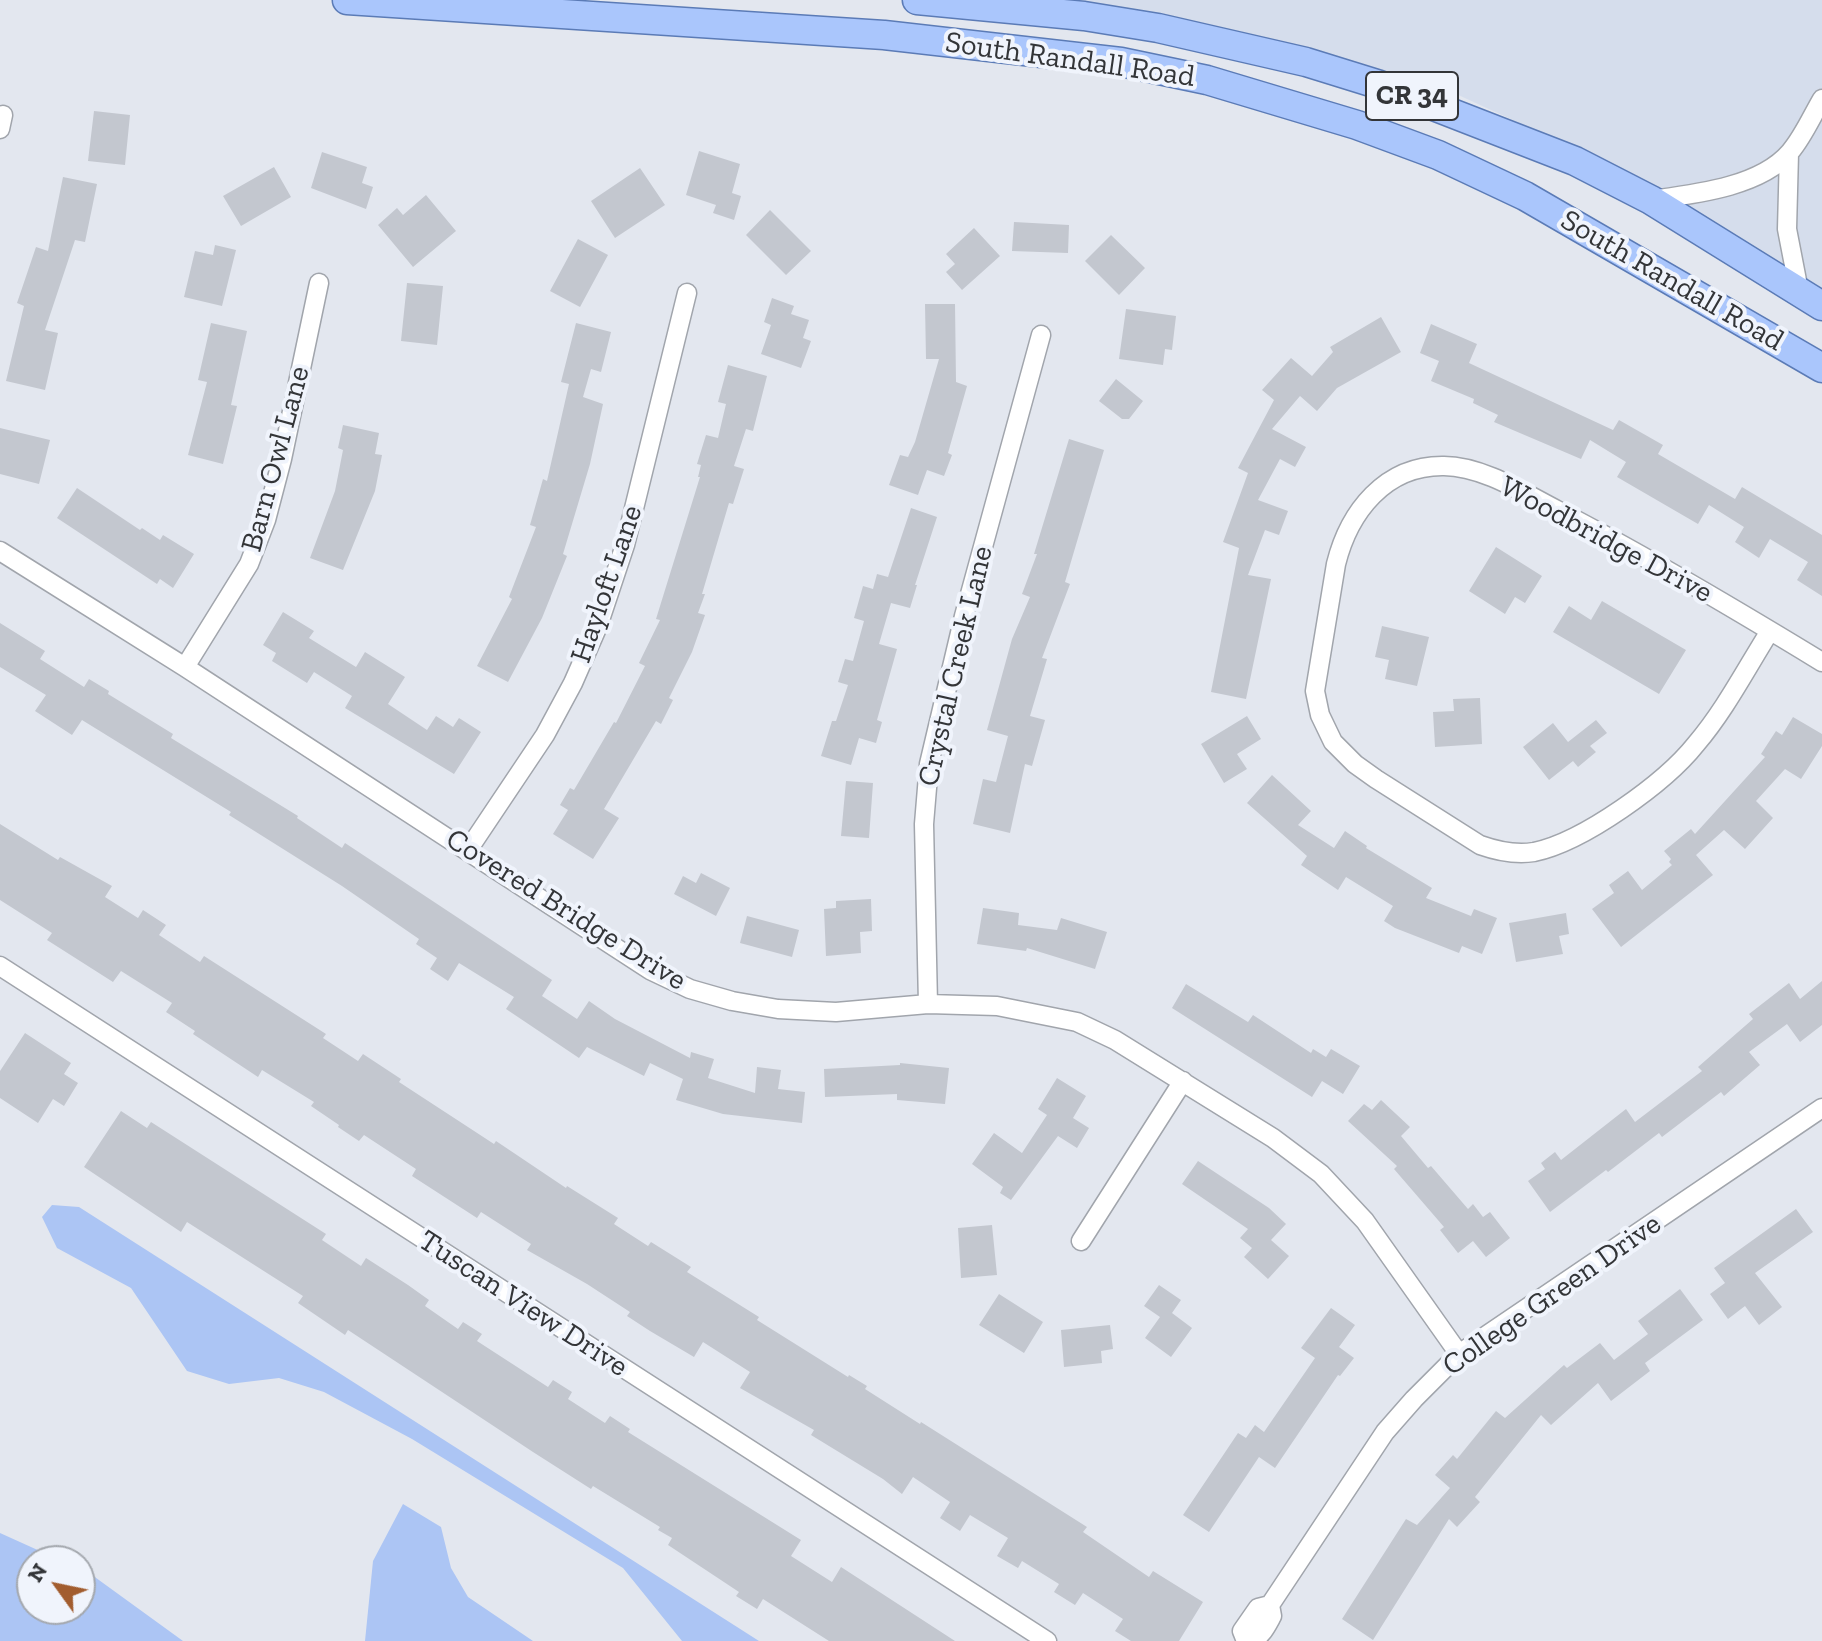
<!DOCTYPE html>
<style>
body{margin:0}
#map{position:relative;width:1822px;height:1641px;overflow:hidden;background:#e3e7ef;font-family:"Zilla Slab",serif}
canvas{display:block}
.north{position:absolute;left:16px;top:1545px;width:80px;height:80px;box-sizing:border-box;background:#f0f4fc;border:2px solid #a4a8ae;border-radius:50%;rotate:303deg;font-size:22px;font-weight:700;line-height:32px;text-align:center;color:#333538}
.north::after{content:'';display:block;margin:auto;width:28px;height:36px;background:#a25d2f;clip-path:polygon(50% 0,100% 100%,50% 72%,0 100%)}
</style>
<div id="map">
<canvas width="1822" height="1641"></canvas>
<div class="north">N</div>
</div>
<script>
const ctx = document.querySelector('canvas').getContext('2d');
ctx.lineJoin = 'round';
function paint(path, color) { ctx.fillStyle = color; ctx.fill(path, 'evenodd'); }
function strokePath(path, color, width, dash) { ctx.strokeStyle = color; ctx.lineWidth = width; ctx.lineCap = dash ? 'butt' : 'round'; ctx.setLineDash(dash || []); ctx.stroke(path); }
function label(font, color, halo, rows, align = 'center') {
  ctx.font = font + ' "Zilla Slab",serif'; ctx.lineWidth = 8; ctx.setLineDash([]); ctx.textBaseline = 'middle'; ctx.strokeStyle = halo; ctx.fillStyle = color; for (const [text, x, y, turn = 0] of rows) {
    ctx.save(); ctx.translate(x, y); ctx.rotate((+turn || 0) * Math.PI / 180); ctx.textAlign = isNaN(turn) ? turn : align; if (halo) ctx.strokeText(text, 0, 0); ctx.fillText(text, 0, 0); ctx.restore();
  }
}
const built = new Path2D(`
 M1057 0H1822V291L1653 184 1443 88 1208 24Z`);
const water = new Path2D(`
 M52 1205 79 1207 759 1641H682L623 1568 412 1439 324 1392 279 1378 229 1384 187 1371 131 1288 57 1248 42 1217Z
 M403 1504 441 1527 451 1568 468 1597 533 1641H365L373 1561Z
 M0 1533 62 1561H32V1609H80V1569L92 1575 183 1641H0Z`);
const building = new Path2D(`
 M94 111 130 115 125 165 88 161Z
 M699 151 740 164 732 193 741 196 734 220 713 213 716 205 686 195Z
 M322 152 367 167 362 183 373 187 366 209 311 188Z
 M274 167 291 197 241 226 223 196Z
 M640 168 665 205 615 238 591 201Z
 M63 177 97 184 85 242 75 240 45 330 58 333 45 390 6 381 24 306 17 303 36 247 48 251Z
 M426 195 456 231 413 267 378 225 397 208 403 215Z
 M770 210 811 251 786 275 746 235Z
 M1014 222 1069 225 1068 253 1012 251Z
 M974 228 1000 256 962 290 946 272 955 264 946 254Z
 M1111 235 1145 268 1119 295 1085 261Z
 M578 239 608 255 580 307 550 291Z
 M215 245 236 250 222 306 184 297 195 251 213 255Z
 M407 283 443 286 437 345 401 341Z
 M772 298 794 306 791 314 809 320 803 338 811 341 801 368 761 354 771 325 764 322Z
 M925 304H955L956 382 967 386 948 453 952 455 944 476 927 470 918 495 889 485 900 455 908 457 915 442 939 359H926Z
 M1126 309 1176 316 1172 350 1165 349 1163 365 1119 359Z
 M1381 317 1401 352 1337 388 1317 411 1300 396 1272 429 1306 447 1295 467 1280 459 1258 500 1288 511 1279 535 1265 530 1248 575 1271 579 1246 699 1211 692 1239 548 1223 542 1248 473 1238 468 1274 400 1262 390 1291 358 1312 376 1333 352 1330 347Z
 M211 323 247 331 231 405 237 406 223 464 188 455 207 382 198 380Z
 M576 323 611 332 601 372 591 369 583 397 603 404 590 464 563 554 567 556 542 618 508 682 477 666 512 599 509 597 536 527 530 525 543 479 547 481 569 384 561 382Z
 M1431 324 1477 344 1469 363 1613 430 1619 420 1663 445 1658 454 1735 499 1742 487 1822 535V596L1797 580 1808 562 1770 539 1759 558 1735 542 1744 527 1709 505 1698 524 1617 477 1626 462 1590 440 1581 459 1494 422 1498 415 1473 403 1474 399 1431 381 1439 361 1420 353Z
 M728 365 767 376 753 431 746 429 734 466 744 469 733 504 729 503 702 594H705L698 613 705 615 692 652 669 698 673 700 661 724 656 721 604 809 619 818 593 859 553 834 568 810 560 805 570 788 574 790 614 722 616 723 645 666 639 663 660 620 656 619 700 477H698L701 465 697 464 706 435 718 438 726 404 718 402Z
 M1116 379 1143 401 1129 419H1122L1099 401Z
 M343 425 379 433 375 454 382 455 375 491 343 570 310 558 335 491 343 450 338 448Z
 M0 428 50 440 39 484 0 474Z
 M1069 439 1104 450 1065 582 1070 584 1042 658 1047 659 1030 716 1045 720 1032 766 1025 764 1010 833 973 824 983 779 996 782 1008 736 987 730 1012 639 1030 597 1022 594 1037 554H1034Z
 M77 488 140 530 142 528 160 540 163 535 194 554 173 588 160 579 157 584 57 518Z
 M911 508 937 517 915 585H917L910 608 891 603 879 644 897 649 877 720 882 722 876 743 859 738 851 765 821 756 832 721H836L848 685 838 682 845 659 853 661 864 621 854 618 863 586 873 589 877 574 888 577Z
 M1496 547 1542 576 1525 603 1515 597 1505 614 1469 591Z
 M1602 601 1686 650 1659 694 1553 632 1569 606 1591 620Z
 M283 612 314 631 309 638 356 667 365 652 405 677 388 704 427 730 436 716 453 727 459 718 481 732 454 774 345 708 352 696 314 672 307 683 272 661 276 653 263 645Z
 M0 623 45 651 40 659 84 687 89 679 109 691 108 694 173 734 171 738 298 816 297 818 342 848 345 843 552 980 542 996 577 1019 589 1001 615 1019 690 1058 691 1052 714 1059 708 1078 755 1093 757 1067 781 1070 778 1089 805 1092 802 1123 723 1114 676 1100 683 1079 650 1063 644 1076 587 1047 579 1058 506 1009 514 997 459 963 448 981 430 969 437 958 416 944 419 939 342 886 229 815 231 812 82 720 72 735 35 711 46 695 0 667Z
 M1382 626 1429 637 1417 686 1385 679 1389 660 1375 657Z
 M1480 698 1482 744 1435 747 1433 712 1454 711 1453 699Z
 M1247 716 1261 739 1237 754 1247 769 1224 783 1201 744Z
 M1793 717 1822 734V746L1801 779 1785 769 1756 801 1773 818 1745 849 1724 830 1696 855 1713 875 1621 947 1592 909 1614 893 1609 885 1628 871 1642 890 1672 865 1669 862 1671 859 1664 851 1691 829 1695 834 1765 757 1761 754 1776 731 1782 735Z
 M1596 720 1607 733 1590 746 1596 752 1578 767 1573 761 1549 780 1523 747 1553 723 1568 742Z
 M1272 775 1311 811 1298 825 1334 848 1345 831 1367 846 1366 848 1432 888 1426 898 1471 916 1474 909 1497 918 1482 954 1462 946 1459 953 1395 928 1384 921 1393 906 1346 877 1338 890 1301 865 1307 856 1247 803Z
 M846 781 873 783 869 838 841 836Z
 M0 824 58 860 60 857 112 886 105 897 138 918 143 910 166 925 159 935 200 962 204 956 326 1034 323 1038 358 1061 363 1054 401 1079 399 1082 494 1144 496 1141 566 1188 567 1186 618 1218 614 1224 648 1246 651 1242 691 1267 687 1272 759 1317 757 1320 848 1377 849 1375 867 1386 865 1389 920 1424 921 1422 1087 1527 1083 1532 1149 1577 1153 1571 1203 1602 1179 1641H1131L1115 1631 1123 1619 1083 1593 1075 1605 1054 1592 1059 1584 1022 1561 1018 1568 997 1556 1008 1538 970 1515 960 1531 940 1518 950 1502 913 1477 902 1494 883 1479 811 1435 814 1430 740 1388 750 1372 703 1342 694 1357 650 1331 627 1316 630 1312 587 1284 527 1250 531 1244 481 1212 477 1218 412 1176 416 1169 364 1135 359 1141 338 1127 339 1125 311 1106 314 1102 262 1070 258 1077 193 1034 195 1031 166 1012 172 1003 121 971 113 982 47 940 52 933 0 900Z
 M701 873 730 888 716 916 674 894 683 876 696 883Z
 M871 899 872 931 860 932 861 953 826 956 824 909 836 908V901Z
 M983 908 1019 913 1018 925 1057 930 1061 918 1107 932 1095 969 1027 948 1026 951 977 944Z
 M1566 913 1569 934 1559 936 1563 954 1516 962 1509 923Z
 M747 916 799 930 792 957 740 943Z
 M1822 981V1025L1800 1042 1787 1024 1749 1052 1760 1065 1724 1096 1721 1092 1662 1137 1659 1133 1608 1172 1606 1170 1550 1212 1528 1181 1545 1169 1541 1163 1555 1152 1561 1160 1626 1109 1635 1122 1702 1071 1698 1067 1753 1019 1749 1014 1789 983 1800 999Z
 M1186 984 1248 1022 1253 1015 1311 1053 1313 1049 1326 1057 1331 1049 1360 1066 1343 1094 1322 1081 1312 1097 1172 1008Z
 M25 1033 71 1063 64 1074 78 1083 64 1106 53 1099 38 1123 0 1098V1071Z
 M900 1063 949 1068 945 1104 897 1100V1094L825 1097 824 1069 900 1065Z
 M1057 1078 1086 1096 1073 1118 1089 1128 1077 1148 1058 1136 1011 1200 1000 1193 1003 1187 972 1164 994 1133 1022 1153 1047 1115 1038 1109Z
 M1381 1100 1410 1127 1401 1136 1428 1168 1431 1166 1468 1209 1473 1204 1483 1217 1490 1212 1510 1238 1486 1257 1473 1241 1458 1253 1440 1230 1444 1227 1394 1169 1397 1166 1348 1121 1364 1104 1372 1110Z
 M121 1111 147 1128 151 1122 326 1234 322 1240 361 1266 366 1258 408 1285 429 1300 425 1306 458 1329 463 1322 482 1334 477 1341 548 1387 553 1380 572 1392 568 1399 605 1423 610 1416 630 1429 628 1432 801 1540 791 1556 832 1582 841 1567 955 1641H829L763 1599 757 1609 736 1596 739 1592 668 1545 672 1538 658 1530 660 1527 593 1486 591 1489 533 1452 348 1330 345 1335 298 1303 303 1296 187 1222 181 1232 84 1167Z
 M1198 1161 1269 1208 1286 1224 1271 1240 1289 1256 1268 1279 1244 1257 1252 1248 1240 1238 1248 1229 1182 1184Z
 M1796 1209 1813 1232 1755 1273 1782 1307 1759 1325 1745 1306 1728 1319 1710 1294 1725 1283 1714 1268Z
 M992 1225 997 1275 961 1278 958 1228Z
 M1159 1285 1181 1300 1172 1313 1192 1328 1171 1357 1145 1338 1160 1317 1144 1306Z
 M1680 1289 1703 1320 1645 1363 1650 1371 1611 1401 1598 1383 1551 1425 1541 1415 1475 1497 1480 1502 1457 1527 1449 1519 1373 1640 1342 1619 1406 1519 1417 1525 1450 1488 1435 1475 1453 1455 1457 1459 1496 1411 1505 1418 1564 1365 1567 1368 1600 1343 1614 1360 1648 1334 1638 1321Z
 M999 1294 1043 1322 1024 1353 979 1325Z
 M1331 1308 1355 1325 1339 1347 1354 1358 1340 1376 1338 1375 1275 1468 1259 1457 1209 1532 1183 1515 1238 1433 1246 1438 1255 1425 1264 1432 1315 1358 1301 1348Z
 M1110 1325 1113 1349 1101 1351 1102 1363 1064 1367 1061 1330Z`);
const street = new Path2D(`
 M0 129 3 115
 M1789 153 1787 229 1799 291
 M1651 200C1695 194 1760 187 1790 152 1803 137 1812 116 1822 99
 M0 551 185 667 590 931 650 970 690 989 732 1001 778 1009 836 1012 928 1004 997 1006 1077 1022 1115 1040 1273 1138 1321 1174 1365 1221 1459 1354
 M1770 631C1746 669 1725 710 1696 744 1665 783 1583 842 1534 852 1516 855 1497 851 1480 845L1376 779 1355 764 1333 742 1320 715 1315 691 1336 564C1349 512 1385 465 1444 466 1482 466 1524 493 1557 510 1648 557 1735 609 1822 662
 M185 667 249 564 266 520 282 459 319 283
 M468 850 545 735 573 683 598 626 625 545 687 293
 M0 966 1047 1641
 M928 1004 924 824 929 764 964 616 1041 335
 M1081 1241 1183 1081
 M1246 1641 1242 1631 1258 1608 1270 1605
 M1249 1641C1261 1638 1266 1627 1272 1616L1270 1605 1385 1432 1414 1399 1459 1354 1822 1108`);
const primary = new Path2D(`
 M347 0 884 35 1121 62 1207 80 1357 125 1438 155 1525 196 1822 368
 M917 0 1084 16 1158 28 1306 62 1377 84 1575 161 1651 200 1822 306`);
const shields = [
 [1412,96,92]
];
const shieldNames = [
 ["CR 34",1412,96]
];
const streetNames = [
 ["South Randall Road",1070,60,8],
 ["South Randall Road",1672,281,30],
 ["Barn Owl Lane",276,459,-75],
 ["Woodbridge Drive",1606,540,28],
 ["Hayloft Lane",607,584,-71],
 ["Crystal Creek Lane",956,666,-77],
 ["Covered Bridge Drive",566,910,32],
 ["College Green Drive",1552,1295,-35],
 ["Tuscan View Drive",523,1304,33]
];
paint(built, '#d5ddec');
paint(water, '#acc5f4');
paint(building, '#c3c7cf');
strokePath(street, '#a1a5ac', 21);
strokePath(primary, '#5b7bb6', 31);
strokePath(street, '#fff', 18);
strokePath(primary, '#aac6fc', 28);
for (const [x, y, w] of shields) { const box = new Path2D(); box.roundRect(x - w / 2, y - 24, w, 48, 6); ctx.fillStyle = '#f0f4fc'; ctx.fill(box); strokePath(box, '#333538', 2); }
label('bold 28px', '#333538', null, shieldNames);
label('30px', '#333538', '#f0f4fc', streetNames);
</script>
